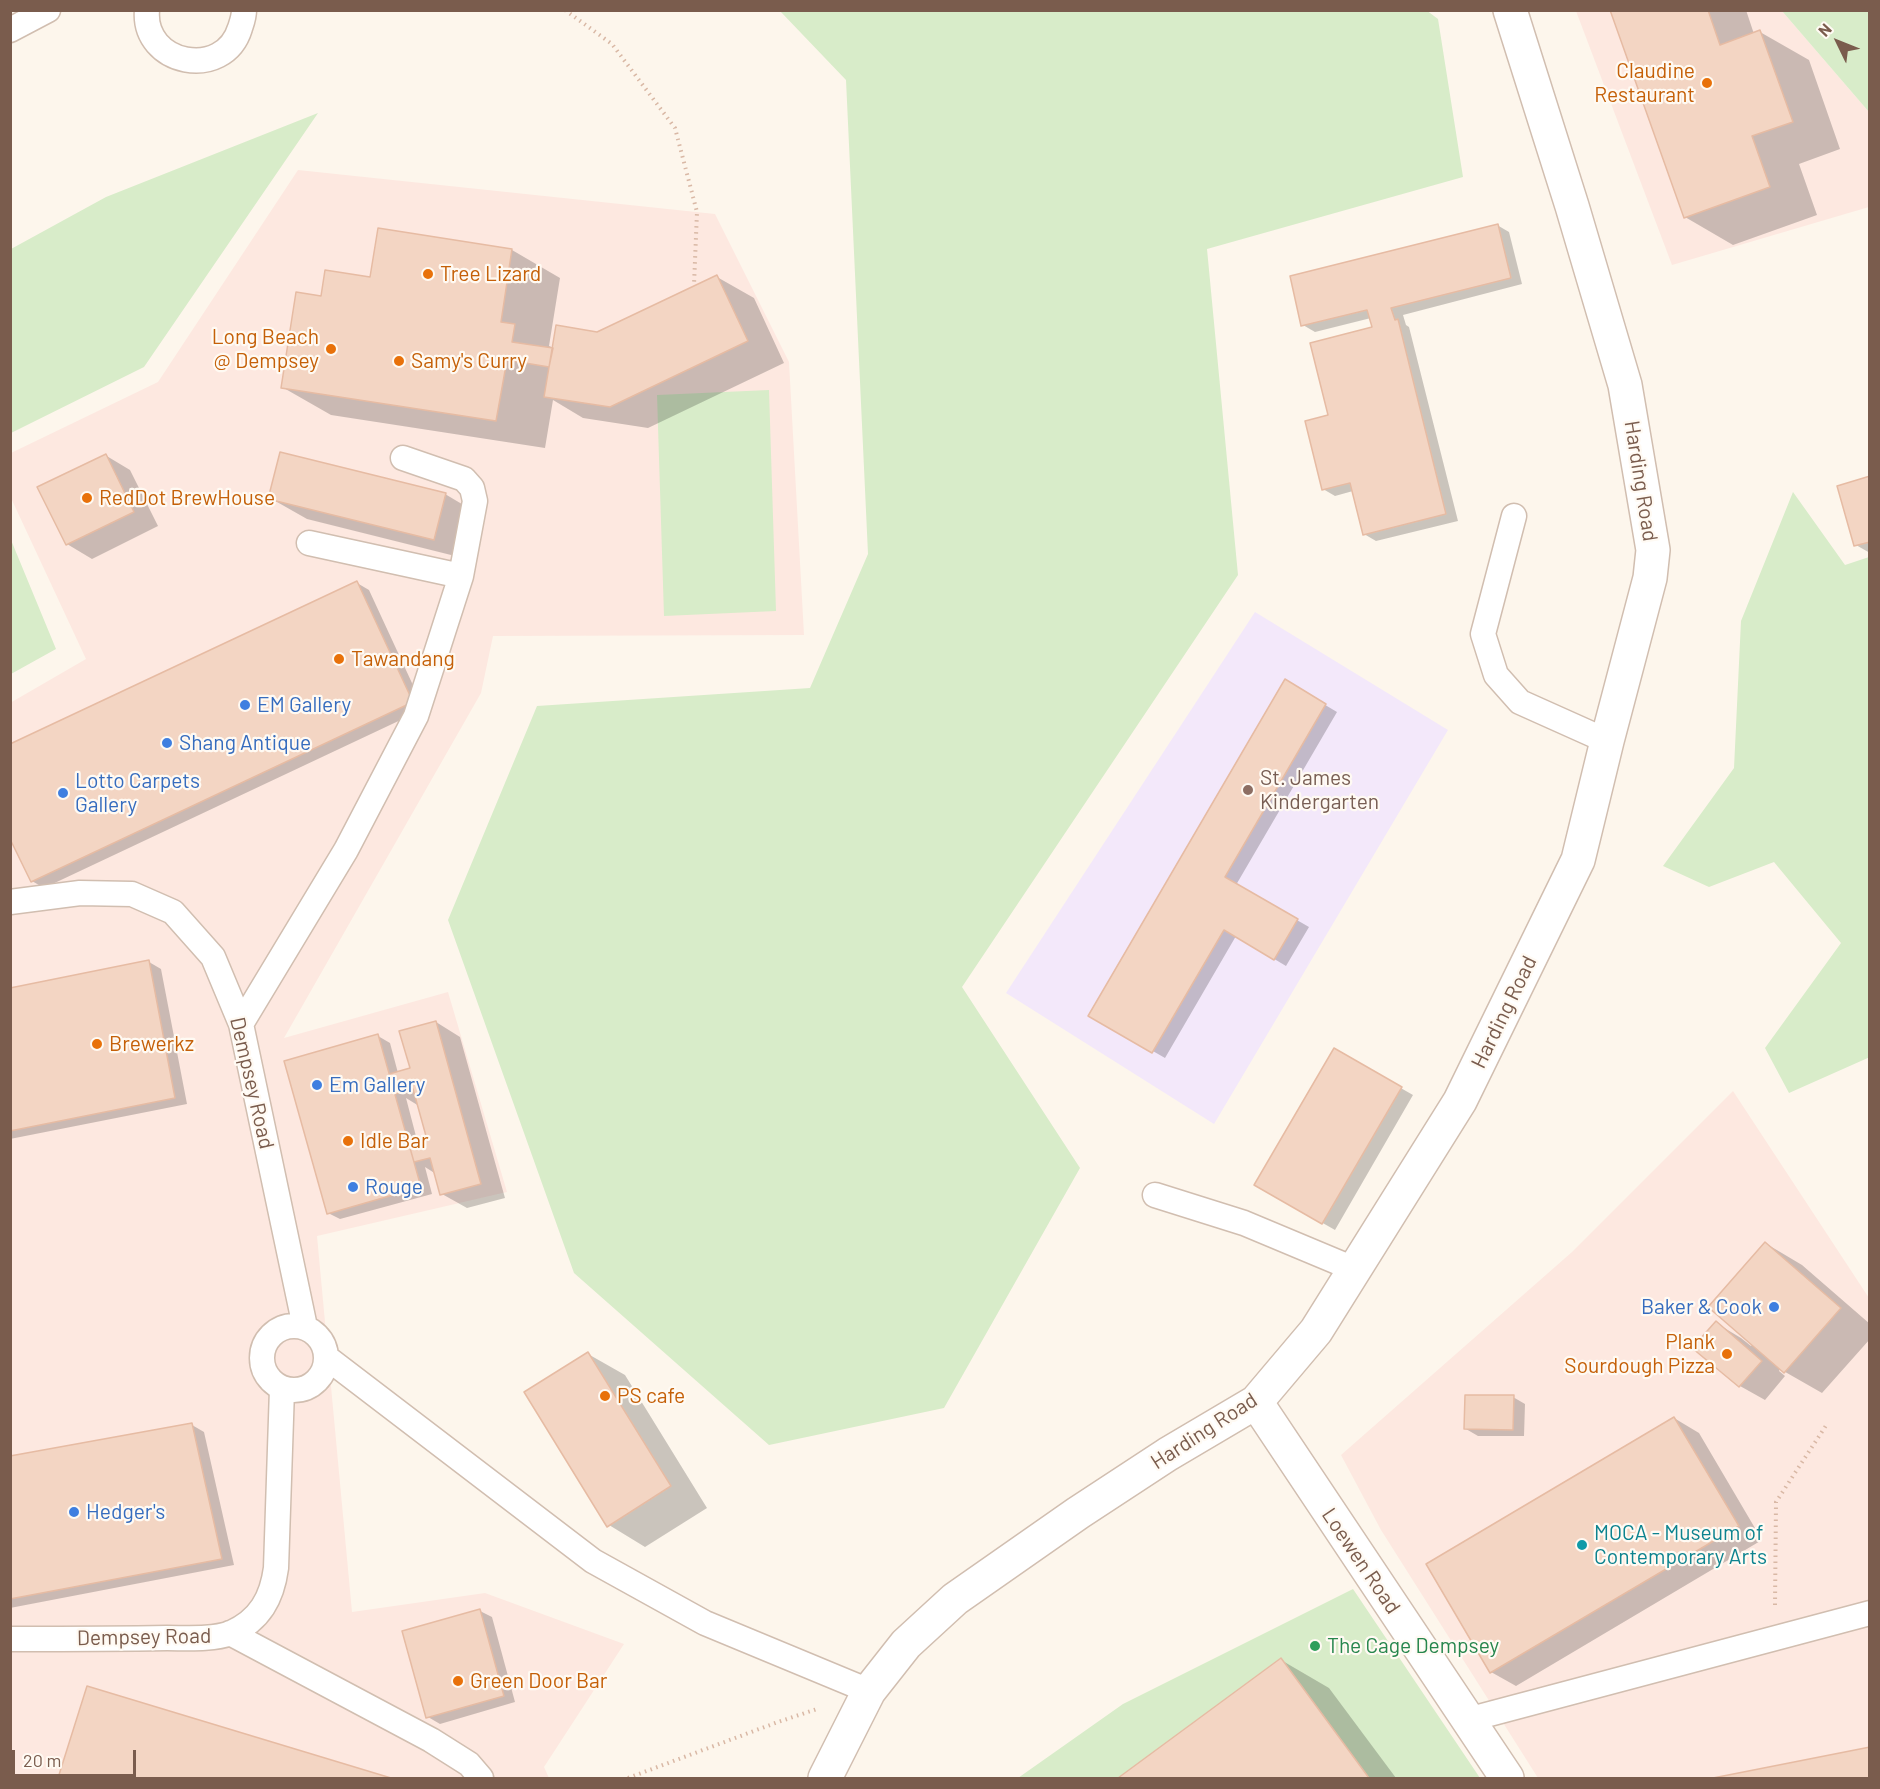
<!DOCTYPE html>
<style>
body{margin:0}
#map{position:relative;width:1880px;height:1789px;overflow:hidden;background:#fdf6ec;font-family:Barlow,sans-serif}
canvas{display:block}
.frame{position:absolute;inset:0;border:12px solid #7a5c4d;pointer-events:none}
.north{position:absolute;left:1808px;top:12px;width:60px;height:60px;-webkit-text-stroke:4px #fffaf3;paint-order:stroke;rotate:313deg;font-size:16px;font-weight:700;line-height:24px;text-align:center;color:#7a5c4d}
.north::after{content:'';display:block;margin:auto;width:21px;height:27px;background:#7a5c4d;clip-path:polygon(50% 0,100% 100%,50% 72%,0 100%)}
.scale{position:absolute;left:12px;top:1750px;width:124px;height:27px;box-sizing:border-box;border:3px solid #7a5c4d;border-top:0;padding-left:8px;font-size:18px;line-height:21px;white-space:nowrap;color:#7a5c4d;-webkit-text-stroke:4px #fffaf3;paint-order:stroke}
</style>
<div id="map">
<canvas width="1880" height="1789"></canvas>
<div class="frame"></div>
<div class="north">N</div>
<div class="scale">20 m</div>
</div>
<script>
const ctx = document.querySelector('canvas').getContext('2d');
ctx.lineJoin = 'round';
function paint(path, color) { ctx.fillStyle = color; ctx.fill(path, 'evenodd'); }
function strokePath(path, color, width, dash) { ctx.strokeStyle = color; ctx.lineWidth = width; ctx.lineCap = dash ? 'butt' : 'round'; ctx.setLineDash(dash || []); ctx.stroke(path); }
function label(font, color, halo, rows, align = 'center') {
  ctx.font = font + ' Barlow,sans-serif'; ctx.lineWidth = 4.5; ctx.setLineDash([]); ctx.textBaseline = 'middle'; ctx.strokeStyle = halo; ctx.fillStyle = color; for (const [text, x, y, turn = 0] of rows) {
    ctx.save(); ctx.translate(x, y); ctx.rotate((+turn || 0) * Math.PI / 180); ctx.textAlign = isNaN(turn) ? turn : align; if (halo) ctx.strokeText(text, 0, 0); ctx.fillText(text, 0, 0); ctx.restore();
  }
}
const commercial = new Path2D(`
 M1576 11H1782L1869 112V207L1672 265Z
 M298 170 715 214 789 362 804 635 493 636 481 693 284 1038 448 992 507 1192 317 1236 352 1612 485 1593 624 1644 544 1767 549 1778H11L10 703 86 659 11 498V453L158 382Z
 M1733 1091 1869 1298V1778H1538L1381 1530 1341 1455 1572 1252Z`);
const education = new Path2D(`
 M1255 612 1448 730 1214 1124 1006 993Z`);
const green = new Path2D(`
 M1426 10 1438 19 1463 177 1207 249 1238 575 962 987 1080 1168 944 1408 769 1445 574 1273 448 920 537 706 810 688 868 554 846 80 780 11Z
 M1782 11H1869V112Z
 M318 113 144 367 11 433V249L106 197Z
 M769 390 776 611 664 616 657 395Z
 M1793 492 1845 565 1869 557 1870 1057 1789 1093 1765 1048 1841 943 1774 862 1709 887 1663 866 1734 768 1741 621Z
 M11 540 56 649 11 674H10Z
 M1353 1589 1480 1778H1018L1123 1704Z`);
const shadow = new Path2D(`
 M1746 10 1754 34 1760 32 1809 60 1840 149 1799 164 1817 215 1733 245 1685 217 1612 11Z
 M1497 225 1509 232 1522 284 1403 315 1406 325 1409 327 1458 521 1376 541 1364 534 1353 491 1335 496 1323 489 1330 416 1373 328 1371 318 1315 332 1303 325Z
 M379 230 512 250 560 278 549 346 554 348 598 334 717 277 754 298 784 363 648 428 583 418 553 400 545 448 331 415 282 387 322 298 372 279Z
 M105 455 130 470 158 526 92 559 67 544Z
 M1870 478V553L1856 545Z
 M445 494 482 516 471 560 307 519 270 498Z
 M357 583 369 590 424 709 44 888 32 881Z
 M1285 681 1337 712 1236 885 1309 927 1286 966 1236 936 1165 1058 1090 1015Z
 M149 962 161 969 187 1104 10 1139V989Z
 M436 1022 460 1037 505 1198 467 1208 442 1194 436 1174 425 1167 432 1194 340 1219 328 1213 378 1036 390 1043 398 1073 411 1069ZM406 1098 419 1106 428 1137 417 1140Z
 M1334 1050 1413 1095 1335 1230 1256 1185Z
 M1765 1243 1802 1265 1870 1324V1339L1822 1393 1780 1369 1779 1371 1785 1376 1765 1400 1740 1386 1695 1347 1716 1323 1741 1338 1751 1346 1753 1344Z
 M588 1354 625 1375 707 1508 645 1547 609 1525Z
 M1513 1397 1525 1404 1524 1436H1478L1466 1429Z
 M1674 1418 1699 1433 1762 1540 1516 1686 1491 1672Z
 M192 1425 204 1432 234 1565 10 1608V1458Z
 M480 1611 492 1617 515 1702 440 1724 428 1717Z
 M1281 1660 1329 1688 1396 1778H1121Z
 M88 1688 386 1778H60Z
 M1870 1748V1778H1721Z`);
const building = new Path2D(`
 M1610 10H1708L1720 45 1760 30 1793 122 1752 136 1770 187 1684 218Z
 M1498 224 1511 278 1391 308 1395 320 1398 319 1446 514 1363 535 1350 483 1322 490 1305 421 1328 415 1310 343 1372 327 1367 310 1301 326 1290 276Z
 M378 228 512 249 501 322 515 324 512 342 553 348 549 367 507 360 496 421 281 388 296 292 321 296 325 270 370 277Z
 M717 275 748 341 610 407 544 397 556 325 597 332Z
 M280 452 446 493 434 540 268 499Z
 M106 454 134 512 66 545 37 487Z
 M1870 476V542L1854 546 1837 486Z
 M357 581 413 702 31 882 10 839V744Z
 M1285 679 1326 704 1225 877 1298 919 1274 960 1224 930 1152 1053 1088 1016Z
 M149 960 175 1098 10 1131V988Z
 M436 1021 481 1184 440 1195 430 1158 414 1162 408 1141 426 1136 413 1089 395 1094 389 1074 410 1068 399 1031Z
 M378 1034 421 1187 327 1214 284 1061Z
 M1334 1048 1402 1087 1322 1224 1254 1185Z
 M1765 1242 1841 1308 1784 1373 1708 1307Z
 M1716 1321 1762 1361 1739 1387 1692 1348Z
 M588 1352 671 1486 607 1527 524 1392Z
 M1465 1395H1514L1513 1430 1464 1429Z
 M1674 1417 1739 1526 1490 1673 1426 1564Z
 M192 1423 222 1559 10 1599V1456Z
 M480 1609 504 1696 426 1718 402 1631Z
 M1281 1658 1369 1778H1118Z
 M87 1686 391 1778H58Z
 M1870 1747V1778H1713Z`);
const path = new Path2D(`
 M565 10 612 44 675 128 697 212 694 285
 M1775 1605 1776 1502 1827 1424
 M628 1778 778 1722 817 1709`);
const lane = new Path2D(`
 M147 10C142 65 224 81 240 28 242 22 244 17 244 10
 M10 30 48 10
 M1514 516 1483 634 1496 675 1520 702 1607 741
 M309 543 461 576
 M10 902 80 893 132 894 173 912 213 957 241 1024 305 1327
 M241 1024 346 850 416 716 461 576 475 501 472 488 464 479 403 458
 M1155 1195 1244 1223 1354 1269
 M262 1358a32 32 0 1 1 64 0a32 32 0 1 1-64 0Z
 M326 1357 593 1561 705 1623 869 1691
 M230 1633 431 1740 469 1764 481 1778
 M10 1639C63 1639 115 1639 167 1638 187 1638 212 1640 231 1633 260 1620 272 1598 276 1568L282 1389
 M1467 1720 1870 1613`);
const street = new Path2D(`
 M1256 1402 1507 1778
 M825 1778 869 1691 906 1644 955 1599 1078 1513 1168 1454 1256 1402 1316 1331 1460 1101 1578 860 1607 741 1650 578 1653 550 1625 385 1572 206 1510 10`);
const markers = [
 [1707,83,6,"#e8710a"],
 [428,274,6,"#e8710a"],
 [331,349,6,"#e8710a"],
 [399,361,6,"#e8710a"],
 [87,498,6,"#e8710a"],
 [339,659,6,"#e8710a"],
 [245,705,6,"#3f7fe0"],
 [167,743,6,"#3f7fe0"],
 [1248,790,6,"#8d6e63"],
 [63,793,6,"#3f7fe0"],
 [97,1044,6,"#e8710a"],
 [317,1085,6,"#3f7fe0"],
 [348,1141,6,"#e8710a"],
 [353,1187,6,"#3f7fe0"],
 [1774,1307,6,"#3f7fe0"],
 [1727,1354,6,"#e8710a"],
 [605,1396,6,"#e8710a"],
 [74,1512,6,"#3f7fe0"],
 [1582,1545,6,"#0f9aa8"],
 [1315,1646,6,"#2e9e5b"],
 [458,1681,6,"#e8710a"]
];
const foodNames = [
 ["Claudine",1695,71,"right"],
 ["Restaurant",1695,95,"right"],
 ["Tree Lizard",440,274],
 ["Long Beach",319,337,"right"],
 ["@ Dempsey",319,361,"right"],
 ["Samy's Curry",411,361],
 ["RedDot BrewHouse",99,498],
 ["Tawandang",351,659],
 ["Brewerkz",109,1044],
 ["Idle Bar",360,1141],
 ["Plank",1715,1342,"right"],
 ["Sourdough Pizza",1715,1366,"right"],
 ["PS cafe",617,1396],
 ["Green Door Bar",470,1681]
];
const streetNames = [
 ["Harding Road",1641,481,81],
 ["Harding Road",1504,1012,-64],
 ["Dempsey Road",252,1083,77],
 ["Harding Road",1204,1431,-33],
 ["Loewen Road",1361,1561,56],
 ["Dempsey Road",144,1637,-1]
];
const shopNames = [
 ["EM Gallery",257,705],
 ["Shang Antique",179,743],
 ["Lotto Carpets",75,781],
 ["Gallery",75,805],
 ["Em Gallery",329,1085],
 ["Rouge",365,1187],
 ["Baker & Cook",1762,1307,"right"],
 ["Hedger's",86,1512]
];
const educationNames = [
 ["St. James",1260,778],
 ["Kindergarten",1260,802]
];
const cultureNames = [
 ["MOCA - Museum of",1594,1533],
 ["Contemporary Arts",1594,1557]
];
const leisureNames = [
 ["The Cage Dempsey",1327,1646]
];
paint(commercial, '#fde8e0');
paint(education, '#f3e8fa');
paint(green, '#d8ecc9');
paint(shadow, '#0003');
paint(building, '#f3d5c3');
strokePath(building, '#e6bba3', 1.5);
strokePath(lane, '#d1beb0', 27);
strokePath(street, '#d1beb0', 36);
strokePath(path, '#d9b8a5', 4, [1.5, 4.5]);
strokePath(lane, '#fff', 24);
strokePath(street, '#fff', 33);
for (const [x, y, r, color] of markers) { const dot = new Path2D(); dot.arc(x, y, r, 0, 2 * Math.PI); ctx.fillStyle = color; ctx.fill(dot); strokePath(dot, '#fffaf3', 2); }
label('21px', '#c56008', '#fffaf3', foodNames, 'left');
label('21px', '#7a5c4d', '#fffaf3', streetNames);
label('21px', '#366cbe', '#fffaf3', shopNames, 'left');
label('21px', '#785e54', '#fffaf3', educationNames, 'left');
label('21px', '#0d838f', '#fffaf3', cultureNames, 'left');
label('21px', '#27864d', '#fffaf3', leisureNames, 'left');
</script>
